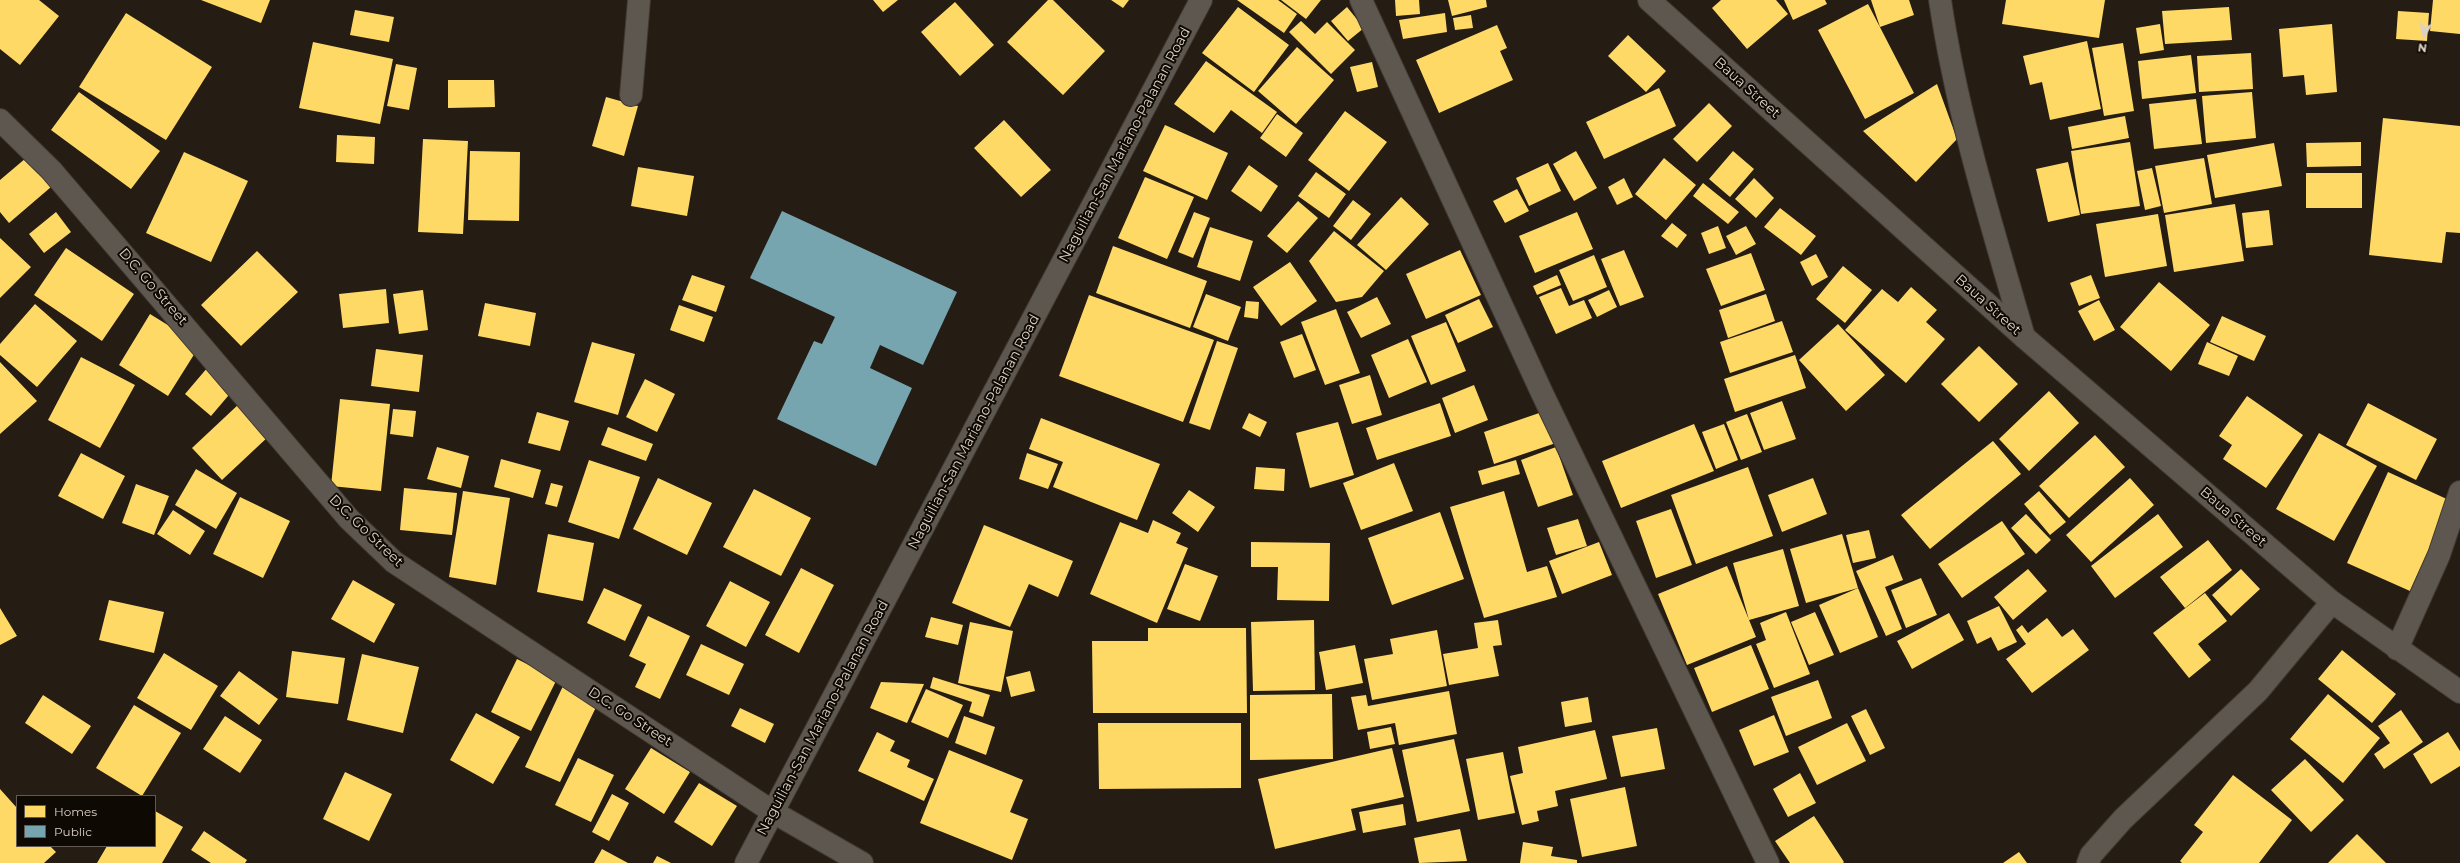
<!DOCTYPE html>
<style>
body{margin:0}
#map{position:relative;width:2460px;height:863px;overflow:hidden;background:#251c13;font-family:Montserrat,sans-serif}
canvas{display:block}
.legend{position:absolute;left:16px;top:795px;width:140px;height:52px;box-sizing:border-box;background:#0f0904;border:1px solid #615952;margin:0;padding:5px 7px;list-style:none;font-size:12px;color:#dbd1c6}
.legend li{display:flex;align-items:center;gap:8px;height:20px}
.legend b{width:20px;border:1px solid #615952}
.north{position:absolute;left:2404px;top:16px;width:40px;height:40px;-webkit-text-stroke:3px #0f0904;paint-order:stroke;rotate:188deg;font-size:11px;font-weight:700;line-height:16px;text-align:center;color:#dbd1c6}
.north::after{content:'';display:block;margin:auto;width:14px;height:18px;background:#dbd1c6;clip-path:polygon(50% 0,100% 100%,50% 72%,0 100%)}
</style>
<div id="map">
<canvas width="2460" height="863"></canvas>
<ul class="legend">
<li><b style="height:11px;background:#ffd966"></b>Homes</li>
<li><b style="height:11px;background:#76a5af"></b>Public</li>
</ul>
<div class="north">N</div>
</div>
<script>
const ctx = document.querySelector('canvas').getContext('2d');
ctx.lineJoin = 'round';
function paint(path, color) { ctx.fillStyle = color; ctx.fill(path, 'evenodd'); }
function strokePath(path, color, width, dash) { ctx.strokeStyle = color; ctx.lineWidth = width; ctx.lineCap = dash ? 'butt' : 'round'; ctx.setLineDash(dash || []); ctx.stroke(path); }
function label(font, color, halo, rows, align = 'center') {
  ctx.font = font + ' Montserrat,sans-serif'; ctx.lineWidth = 4; ctx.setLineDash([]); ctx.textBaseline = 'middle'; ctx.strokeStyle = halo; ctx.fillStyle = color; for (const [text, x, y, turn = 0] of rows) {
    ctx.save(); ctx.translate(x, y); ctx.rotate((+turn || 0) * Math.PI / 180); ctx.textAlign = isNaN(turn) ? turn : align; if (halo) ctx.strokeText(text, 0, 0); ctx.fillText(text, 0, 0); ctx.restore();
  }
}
const homes = new Path2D(`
 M0 0H39L59 16 20 65 0 49Z
 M201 0H270L261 23Z
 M873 0H898L883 12Z
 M1048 0H1053L1105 51 1063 95 1007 42Z
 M1111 0H1129L1123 8Z
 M1237 0H1278L1297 14 1284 33Z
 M1281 0H1321L1306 19Z
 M1395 0H1419L1420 14 1396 16Z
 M1448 0H1486L1487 7 1452 16Z
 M1721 0H1776L1788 14 1747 49 1712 8Z
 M1784 0H1825L1827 4 1793 20Z
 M1871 0H1909L1914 15 1880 27Z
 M2006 0H2105L2099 38 2002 24Z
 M2433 0H2460V34L2430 31Z
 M955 2 994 45 960 76 921 32Z
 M1868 4 1914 93 1865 119 1818 30Z
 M1238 7 1289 45 1254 92 1202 53Z
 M1347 7 1364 28 1348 41 1331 21Z
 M2229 7 2232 40 2165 44 2162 11Z
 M355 10 394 17 389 42 350 35Z
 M2398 11 2429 13 2427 41 2396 39Z
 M126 13 212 67 166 140 79 87Z
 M1445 13 1447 32 1403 39 1399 20Z
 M1471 15 1473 28 1455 30 1453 18Z
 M1301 21 1315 34 1327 22 1355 50 1331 74 1289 32Z
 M2160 24 2164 50 2140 54 2136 28Z
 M2332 24 2337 92 2306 95 2304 75 2283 77 2279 29Z
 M1497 25 1507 48 1500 51 1513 80 1439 113 1416 60Z
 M1628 35 1666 71 1646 92 1608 56Z
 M2087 41 2101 109 2050 120 2042 82 2030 85 2023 56Z
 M313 42 393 59 380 124 299 108Z
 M2123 43 2134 111 2104 116 2092 48Z
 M1297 47 1334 80 1296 124 1258 91Z
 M2251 53 2253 89 2199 92 2197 56Z
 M2191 55 2196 93 2142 99 2138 61Z
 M1206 61 1277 112 1262 133 1231 110 1214 133 1174 104Z
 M1372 62 1378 87 1357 92 1350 67Z
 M396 64 417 68 409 110 387 106Z
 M448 80H494L495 107 448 108Z
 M1937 84 1957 139 1916 182 1863 131Z
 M1659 88 1676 126 1604 159 1586 122Z
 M79 92 160 151 131 189 51 130Z
 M2252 92 2256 138 2206 143 2202 96Z
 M606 97 638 106 624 156 592 146Z
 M2196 99 2202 144 2154 149 2149 104Z
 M1709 103 1732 126 1697 162 1673 139Z
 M1345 111 1387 142 1349 191 1308 160Z
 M1277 114 1303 133 1286 157 1260 138Z
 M2125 116 2129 138 2072 149 2068 127Z
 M2383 118 2460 126V233L2446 232 2442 263 2369 255Z
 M1004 120 1051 170 1021 197 974 148Z
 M1165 125 1228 153 1207 200 1143 171Z
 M337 135 375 137 374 164 336 162Z
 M423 139 468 141 463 234 418 232Z
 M2130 142 2140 206 2081 214 2071 151Z
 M2361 142V166L2307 167 2306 143Z
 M2274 143 2282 186 2215 198 2207 155Z
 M470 151 520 152 519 221 468 220Z
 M1576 151 1597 188 1574 201 1553 164Z
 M1733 151 1754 169 1730 197 1709 179Z
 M184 152 248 181 211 262 146 233Z
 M26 158 51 187 9 223 0 212V180Z
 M1664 158 1696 185 1666 220 1635 194Z
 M2204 158 2212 204 2164 213 2155 166Z
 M2068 162 2080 215 2048 222 2036 169Z
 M1548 163 1561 191 1529 206 1516 178Z
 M1249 165 1278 186 1261 212 1231 191Z
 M638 167 694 176 687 216 631 206Z
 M2152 168 2161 206 2145 210 2137 171Z
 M1316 172 1346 194 1329 218 1298 196Z
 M2306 173H2362V208H2306Z
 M1145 177 1194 197 1167 259 1118 238Z
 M1624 178 1633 197 1617 205 1608 187Z
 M1754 178 1774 198 1756 218 1735 199Z
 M1703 183 1739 212 1728 224 1693 196Z
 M1517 189 1529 211 1505 223 1493 201Z
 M1401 197 1429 224 1386 270 1357 245Z
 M1353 200 1371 214 1351 240 1333 226Z
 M1298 201 1318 218 1287 253 1267 236Z
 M2235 204 2244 261 2174 272 2165 215Z
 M1780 208 1816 236 1801 255 1764 227Z
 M2269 210 2273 245 2246 248 2242 213Z
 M56 212 71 232 44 253 29 234Z
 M1194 212 1210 218 1193 258 1178 252Z
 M1577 212 1593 249 1535 273 1519 236Z
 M2158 214 2167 266 2105 277 2096 224Z
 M1672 223 1687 235 1677 248 1661 236Z
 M1718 226 1726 248 1709 254 1701 233Z
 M1746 226 1756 244 1736 255 1726 236Z
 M1210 227 1253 241 1240 281 1197 267Z
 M1334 231 1384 271 1362 297 1336 302 1309 261Z
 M0 238 31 267 0 298Z
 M1113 246 1207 281 1190 328 1096 293Z
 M66 248 134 294 102 341 34 295Z
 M1460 250 1481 295 1426 319 1406 274Z
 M1624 250 1644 297 1620 306 1601 259Z
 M257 251 298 292 241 346 201 305Z
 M1751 253 1765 290 1721 306 1706 269Z
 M1816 254 1828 277 1812 286 1800 262Z
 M1594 255 1607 287 1573 301 1559 270Z
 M1290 262 1317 301 1281 326 1253 287Z
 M1843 266 1872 290 1845 323 1816 299Z
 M692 275 725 286 716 312 682 300Z
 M1557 275 1561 285 1537 295 1533 286Z
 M2091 275 2100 298 2079 306 2070 283Z
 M2159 282 2210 325 2171 371 2120 327Z
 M1911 287 1937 310 1926 322 1945 339 1906 383 1845 330 1882 289 1898 302Z
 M1561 288 1569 306 1584 300 1592 318 1556 334 1539 297Z
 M386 289 389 323 343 328 339 294Z
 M423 290 428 330 399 334 393 294Z
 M1609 290 1617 307 1597 317 1588 300Z
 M1206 294 1241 307 1228 341 1193 327Z
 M1766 294 1775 321 1728 338 1719 310Z
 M1089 295 1214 340 1183 422 1059 376Z
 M1377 297 1391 324 1361 338 1347 312Z
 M1479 299 1493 327 1458 343 1445 315Z
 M2099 300 2115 330 2094 341 2078 311Z
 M1246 301 1259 302 1258 319 1244 317Z
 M485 303 536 313 530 346 478 336Z
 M35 304 77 341 37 387 0 355V344Z
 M679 305 713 317 704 342 670 330Z
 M1336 309 1360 373 1325 385 1301 322Z
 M150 314 200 345 168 396 119 365Z
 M2222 316 2266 336 2254 361 2210 342Z
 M1782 321 1793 352 1730 373 1720 342Z
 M1446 322 1466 371 1431 385 1411 336Z
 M1838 324 1885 375 1846 411 1799 360Z
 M1302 334 1316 370 1294 378 1280 342Z
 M1408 339 1427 382 1389 398 1371 355Z
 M1217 341 1238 348 1210 430 1189 423Z
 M592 342 635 354 618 415 574 402Z
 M2207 342 2238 356 2229 376 2198 364Z
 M1979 346 2018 384 1979 422 1941 384Z
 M376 349 423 355 419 392 371 386Z
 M1795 355 1806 388 1735 412 1724 379Z
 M81 357 135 385 100 448 48 420Z
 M0 362 37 401 0 434Z
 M208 367 234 389 211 416 185 394Z
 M1370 375 1382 415 1352 424 1339 385Z
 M645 379 675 394 657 432 626 417Z
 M1474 385 1488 420 1455 433 1442 398Z
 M2049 391 2079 423 2029 471 1999 439Z
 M2247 396 2303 435 2266 488 2223 459 2232 445 2219 436Z
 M340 399 390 404 381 491 331 486Z
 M1782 401 1796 439 1764 450 1750 413Z
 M240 403 270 435 222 480 192 448Z
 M1440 403 1451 436 1377 460 1366 428Z
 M2368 403 2437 439 2416 480 2346 445Z
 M393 409 416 411 413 437 390 434Z
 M1545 411 1556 443 1494 464 1484 432Z
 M537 412 569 421 560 451 528 443Z
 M1249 413 1267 422 1260 437 1242 428Z
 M1747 414 1762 452 1741 460 1726 422Z
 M1041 418 1160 464 1137 520 1053 487 1063 462 1029 449Z
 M1338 422 1354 475 1310 488 1296 433Z
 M1694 424 1714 471 1621 508 1602 461Z
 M1724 424 1738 460 1716 469 1702 432Z
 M608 427 653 444 646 461 601 445Z
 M2319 433 2377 466 2334 541 2276 509Z
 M2095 435 2125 467 2069 518 2039 486Z
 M1993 441 2021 474 1930 549 1901 515Z
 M437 447 469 456 461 488 427 479Z
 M1556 447 1573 495 1538 507 1521 460Z
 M81 453 125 476 103 519 58 496Z
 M1027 453 1058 464 1048 489 1019 479Z
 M501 459 541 470 533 498 494 487Z
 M589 460 640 477 619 539 568 522Z
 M1516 460 1520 474 1482 485 1478 471Z
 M1394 463 1413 511 1361 530 1343 483Z
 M1256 467 1285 469 1284 491 1254 489Z
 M1748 467 1773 536 1696 564 1671 495Z
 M196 469 237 493 216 529 175 505Z
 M2388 472 2451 501 2410 591 2347 563Z
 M658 478 712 503 687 555 633 529Z
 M1813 478 1827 514 1782 532 1768 495Z
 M2130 478 2154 505 2091 562 2066 535Z
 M551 483 563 486 557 507 545 504Z
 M136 484 169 496 154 535 122 523Z
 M404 488 457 493 452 535 400 530Z
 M754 489 811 518 781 576 723 547Z
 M1189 490 1215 507 1198 532 1172 513Z
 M463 491 510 498 496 585 449 577Z
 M1504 491 1527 572 1547 566 1557 597 1484 618 1450 507Z
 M2039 491 2066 522 2050 535 2024 504Z
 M240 497 290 521 263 578 213 554Z
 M1671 509 1692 565 1656 578 1636 521Z
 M173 510 205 531 190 555 157 534Z
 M1440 512 1464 579 1392 605 1368 538Z
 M2026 514 2051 540 2036 554 2011 528Z
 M2158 514 2183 547 2115 598 2091 566Z
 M1578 519 1587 546 1556 555 1547 528Z
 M1153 520 1181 533 1176 543 1188 548 1157 623 1090 594 1120 522 1148 533Z
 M2002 521 2025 554 1962 598 1938 564Z
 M984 525 1073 561 1058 597 1029 584 1010 627 952 603Z
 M1869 530 1876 558 1853 563 1846 535Z
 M548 534 594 543 583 601 537 592Z
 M1842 534 1858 588 1806 603 1790 549Z
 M2208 540 2232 570 2185 608 2160 577Z
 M1251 542 1330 543 1329 601 1277 600 1278 567H1251Z
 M1599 542 1612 575 1562 594 1549 561Z
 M1783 549 1799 606 1749 620 1733 563Z
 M1893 555 1903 580 1885 587 1902 629 1886 636 1856 571Z
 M1185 564 1218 576 1200 621 1167 609Z
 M1727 566 1756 637 1687 665 1658 594Z
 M801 568 834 585 799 653 765 635Z
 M2028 569 2047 591 2013 620 1994 597Z
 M2241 569 2260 589 2231 616 2212 595Z
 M1921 578 1937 615 1906 628 1891 590Z
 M353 580 395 604 374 643 331 619Z
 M730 581 770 602 746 647 706 626Z
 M604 588 642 605 625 641 587 623Z
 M1858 588 1878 637 1840 653 1819 605Z
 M2205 593 2227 621 2198 644 2211 660 2189 678 2153 633Z
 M109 600 164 612 154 653 99 640Z
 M1999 606 2017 642 1998 651 1991 637 1977 644 1967 621Z
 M0 608 17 636 0 645Z
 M1786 612 1810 674 1774 688 1756 644 1766 640 1760 623Z
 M1815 612 1834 655 1809 665 1791 622Z
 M1949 613 1964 640 1912 669 1897 641Z
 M648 616 690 636 660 699 635 687 646 664 629 656Z
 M931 617 963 625 958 645 925 637Z
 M2047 618 2062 637 2073 629 2089 650 2032 693 2006 659 2026 644 2016 630 2022 625 2028 633Z
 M1314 620 1315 690 1253 691 1251 622Z
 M1498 620 1502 645 1493 646 1499 676 1449 685 1443 654 1478 648 1474 623Z
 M970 622 1013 631 1001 692 958 683Z
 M1148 628H1246L1247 713H1093L1092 641H1148Z
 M1437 630 1447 686 1372 700 1364 659 1393 654 1390 639Z
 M701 644 744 664 729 695 686 675Z
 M1355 645 1363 683 1326 690 1319 652Z
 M1751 645 1769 689 1712 712 1694 668Z
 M2342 650 2396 694 2372 723 2318 679Z
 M292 651 345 658 338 704 286 697Z
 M164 653 218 686 191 730 137 698Z
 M362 654 419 667 403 733 347 720Z
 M517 659 557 679 531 731 491 712Z
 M239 671 278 699 259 725 220 696Z
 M1030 671 1035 691 1011 697 1006 677Z
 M933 677 990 695 983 717 969 712 972 702 930 688Z
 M1818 680 1832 718 1786 736 1771 697Z
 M881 682 924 684 907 723 870 708Z
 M563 686 598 703 560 782 525 767Z
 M926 689 963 705 948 738 911 722Z
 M1449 691 1457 734 1399 745 1395 723 1358 730 1351 697 1366 695 1368 706Z
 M1332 694 1333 759 1250 760V695Z
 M2328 694 2380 738 2343 783 2290 739Z
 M43 695 91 726 72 754 25 723Z
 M1588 697 1592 722 1565 727 1561 702Z
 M134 705 181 733 142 796 96 768Z
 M740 708 774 724 765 743 731 726Z
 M1866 709 1885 748 1870 755 1851 716Z
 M2401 710 2423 742 2384 769 2374 754 2390 743 2378 726Z
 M476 713 520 737 493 784 450 760Z
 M1774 715 1789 752 1754 766 1739 730Z
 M225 716 262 740 240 773 203 749Z
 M964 716 995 727 986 755 955 743Z
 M1098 723H1241V788L1099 789Z
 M1847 723 1866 761 1817 785 1798 747Z
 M1391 727 1395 744 1370 749 1367 732Z
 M1657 728 1665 769 1621 777 1612 736Z
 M1595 730 1607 779 1555 791 1558 806 1537 811 1539 821 1522 825 1510 776 1523 773 1518 747Z
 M877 732 895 741 890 751 910 760 907 767 934 779 924 801 858 771Z
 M2448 732 2460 751V766L2431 784 2413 754Z
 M1454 739 1470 811 1417 822 1402 750Z
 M651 748 690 772 664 814 625 789Z
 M1392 748 1404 797 1351 809 1356 830 1275 849 1258 779Z
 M949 750 1023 780 1010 812 1028 819 1012 860 920 823Z
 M1503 752 1515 813 1478 820 1466 759Z
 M578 758 614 775 591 822 555 805Z
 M2305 759 2344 800 2311 832 2271 790Z
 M345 772 392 794 369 841 323 819Z
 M1800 773 1816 803 1788 817 1773 789Z
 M2233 775 2292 820 2259 863H2182L2180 861 2203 832 2194 825Z
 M699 783 737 806 712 846 674 822Z
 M1625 787 1637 846 1582 857 1570 799Z
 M0 789 17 808V846H50L56 852 44 863H0Z
 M612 794 629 803 609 841 592 832Z
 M1403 804 1406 825 1363 833 1359 812Z
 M155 811 183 827 162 863H97L107 846H155Z
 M1814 816 1844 862 1843 863H1790L1775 841Z
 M1460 829 1467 861 1419 863 1414 838Z
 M204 831 247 860 245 863H211L191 850Z
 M2357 834 2386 863H2328Z
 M1523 842 1553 847 1551 856 1577 860V863H1520Z
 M602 849 628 863H594Z
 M2019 852 2027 863H2003Z
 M657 856 671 863H653Z`);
const public = new Path2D(`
 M782 211 957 292 923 365 880 345 870 368 912 388 876 466 777 419 814 341 822 344 835 317 750 278Z`);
const lane = new Path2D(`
 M631 95 639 0`);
const street = new Path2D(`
 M1361 0 1542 393 1768 863
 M1940 0C1957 115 1992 226 2024 337
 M0 120 51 170 349 519 394 562 773 812 862 863
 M2088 863 2091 855 2123 819 2258 691 2332 602`);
const secondary = new Path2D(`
 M1649 0 2024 337 2332 602 2460 692
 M2397 649 2439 555 2460 492
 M746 863 1201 0`);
const streetNames = [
 ["Baua Street",1747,88,42],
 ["Naguilian-San Mariano-Palanan Road",1125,145,-62],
 ["D.C. Go Street",153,287,49],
 ["Baua Street",1988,305,42],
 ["Naguilian-San Mariano-Palanan Road",974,432,-62],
 ["Baua Street",2233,517,41],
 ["D.C. Go Street",366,531,44],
 ["D.C. Go Street",630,717,33],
 ["Naguilian-San Mariano-Palanan Road",823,718,-62]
];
paint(homes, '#ffd966');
paint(public, '#76a5af');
strokePath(lane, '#3f3831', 24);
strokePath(street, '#3f3831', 24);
strokePath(secondary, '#3f3831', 24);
strokePath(lane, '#5d574f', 22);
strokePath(street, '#5d574f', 22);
strokePath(secondary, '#5d574f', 22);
label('14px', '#dbd1c6', '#0f0904', streetNames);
</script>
